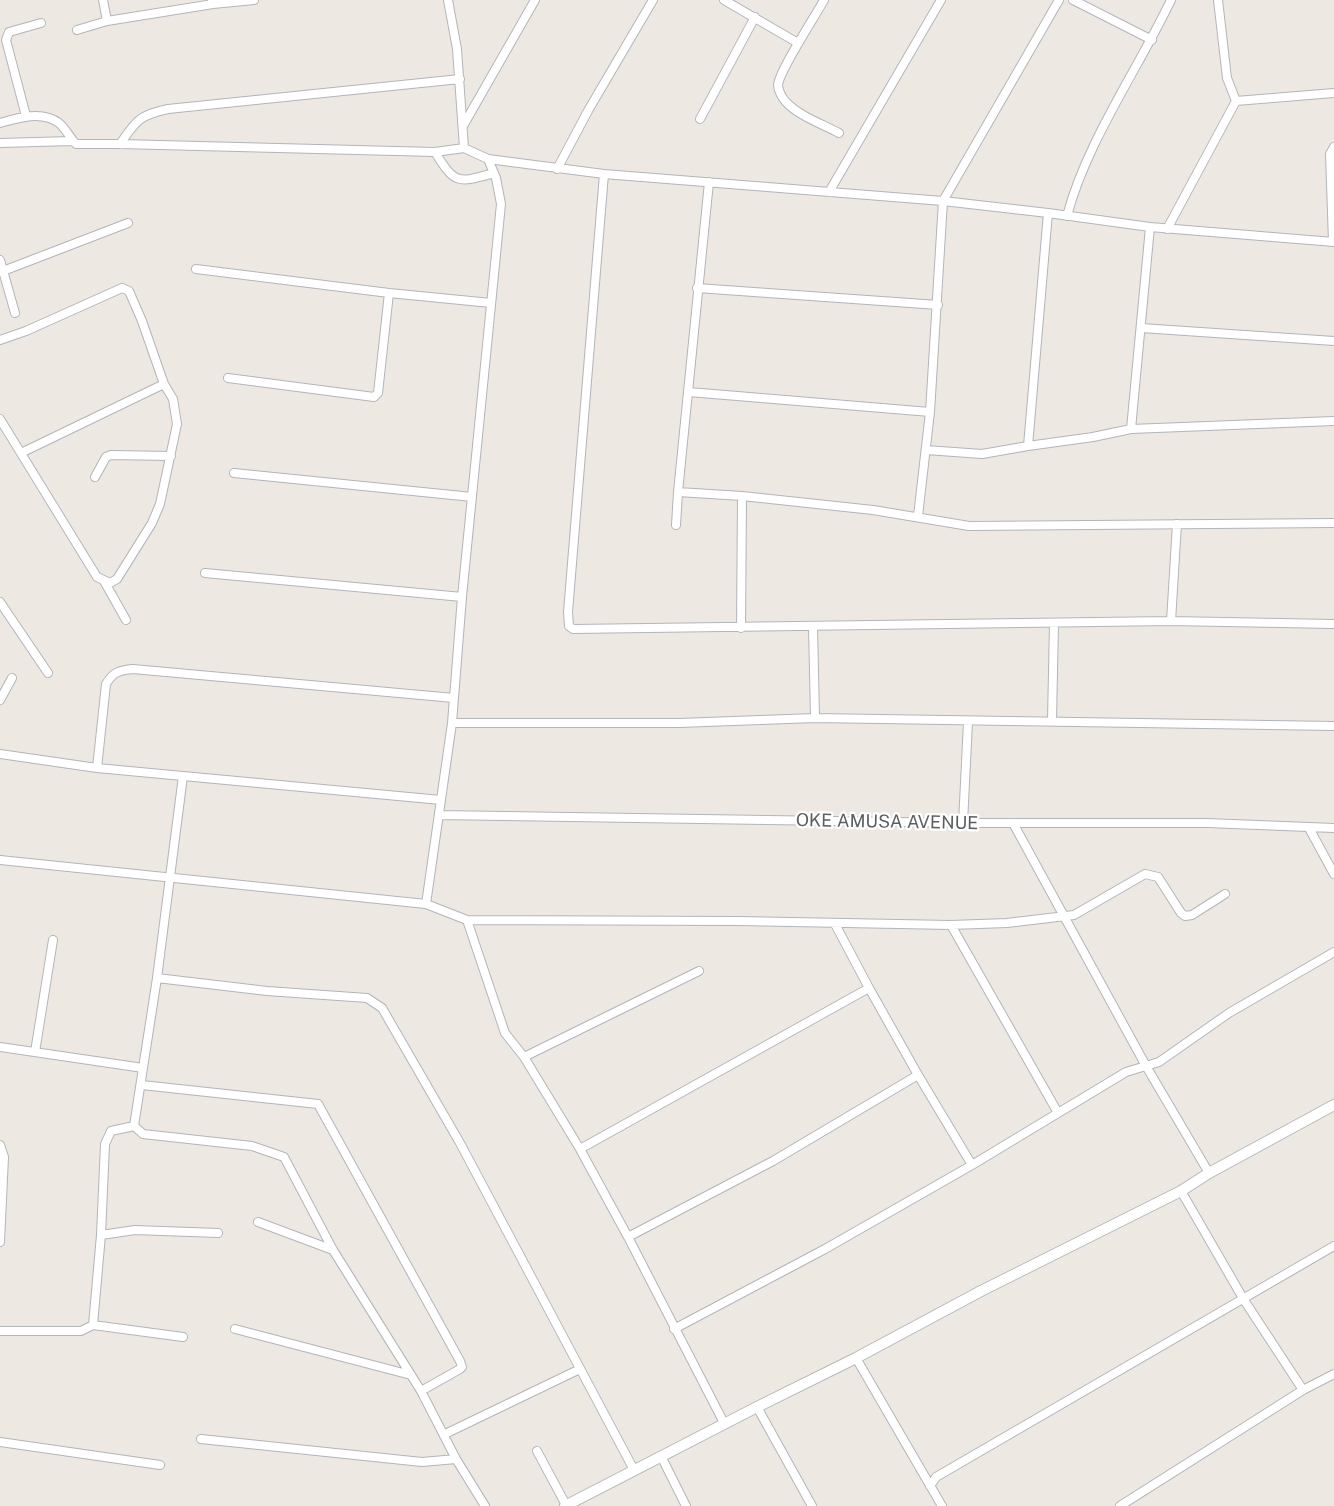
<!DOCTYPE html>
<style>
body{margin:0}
canvas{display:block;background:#ede9e2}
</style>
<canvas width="1334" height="1506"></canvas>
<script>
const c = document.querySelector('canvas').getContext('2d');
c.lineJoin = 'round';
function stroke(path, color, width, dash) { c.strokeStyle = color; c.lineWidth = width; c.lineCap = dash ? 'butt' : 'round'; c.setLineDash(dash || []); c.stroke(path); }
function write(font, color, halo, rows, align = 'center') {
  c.font = font + ' "Public Sans",sans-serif'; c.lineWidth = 4.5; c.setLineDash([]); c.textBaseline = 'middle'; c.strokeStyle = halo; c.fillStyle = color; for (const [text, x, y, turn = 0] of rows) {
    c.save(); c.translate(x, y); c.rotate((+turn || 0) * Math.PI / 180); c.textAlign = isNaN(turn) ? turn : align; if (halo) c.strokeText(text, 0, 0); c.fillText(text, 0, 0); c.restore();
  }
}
const street = new Path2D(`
 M103 0 107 21 213 4
 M212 0 213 4 254 0
 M448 0 457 49 464 148
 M724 0 798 43
 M824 0C816 15 779 71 778 85 778 90 782 98 786 102 799 116 822 124 839 133
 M1073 0 1152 40
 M1218 0 1227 78 1236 101
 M77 30 107 21
 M26 116 6 40 9 32 41 23
 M700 119 755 17
 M0 123C17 118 42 110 59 123 66 129 70 138 76 144H120L435 152 464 148 488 159 604 174 943 201 1048 213 1028 446 1093 437 1131 429 1334 421
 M463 126 535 0
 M0 143 72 141
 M120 144C136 121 139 115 168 109L460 79
 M435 152C455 185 458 183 494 173
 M557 169 589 109 653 0
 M604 174 568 612 569 626 573 629 1171 621 1334 624
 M709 182 678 492 742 496 741 628
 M829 192 941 0
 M1048 213 1150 227 1334 242
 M1067 216C1086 143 1138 69 1171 0
 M1167 229 1236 101 1334 93
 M1333 242 1330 154 1334 147
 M0 260 15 313
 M196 269 389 293 491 303
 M3 271 128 223
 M697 288 938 305
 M1141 328 1334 341
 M0 340 26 331 122 288 129 291 142 321 164 384 173 399 177 424 160 504 152 523 117 579 110 583 97 577 0 419
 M228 378 374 397 378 393 389 293
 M689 392 930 412
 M1131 429 1150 227
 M926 450 982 454 1028 446
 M21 453 164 384
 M234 473 472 497
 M95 477 106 457 111 455 171 456
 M742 496 873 510 969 526 1334 523
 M918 516 930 412 943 201 1059 0
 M676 525 678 492
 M205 573 462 597
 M104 581 126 620
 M0 602 48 673
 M1171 621 1177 524
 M813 626 815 718
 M0 700 12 678
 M1052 721 1054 623
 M452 723 462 597 501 204 496 178 488 159
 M0 754 97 768 183 776
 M97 768 106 684C113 672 120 670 133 669L454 698
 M441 800 183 776 157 978 267 991 367 998 382 1008 460 1143 634 1470
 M439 815 963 823H1207L1334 828
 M963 823 968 722
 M1013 823 1146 1066 1209 1173
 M1309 828 1334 874
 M0 860 426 904
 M467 920 738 921 951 925 1007 923 1074 915 1145 874 1158 877 1181 913 1185 916 1192 915 1225 894
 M951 925 1058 1113
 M869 988 918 1075
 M0 1047 143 1068 157 978
 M35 1052 53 940
 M524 1057 699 971
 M143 1068 134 1126 111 1131 105 1144 101 1235 93 1325 183 1337
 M142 1085 318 1104 460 1361 462 1367 460 1369 421 1391
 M134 1126 143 1134 252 1146 284 1157 333 1250 421 1391 456 1459 485 1506
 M0 1145 4 1157 0 1242
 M580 1149 869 988 835 924
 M1181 1191 1244 1300 1303 1390
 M258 1222 333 1250
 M101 1235 135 1230 218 1233
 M628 1237 773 1161 918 1075 972 1165
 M235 1329 411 1375
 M674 1329 825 1249 972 1165 1126 1072 1159 1062 1229 1013 1334 952
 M0 1331H81L93 1325
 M856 1358 942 1506
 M757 1407 812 1506
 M724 1423 628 1237 580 1149 524 1057 505 1033 467 920 426 904 452 723H679L815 718 1334 726
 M445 1434 580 1369
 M201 1439 422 1462 456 1459
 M0 1442 160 1465
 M537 1451 566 1505
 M661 1456 686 1506
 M930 1486 936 1477 1334 1246
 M1120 1506 1303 1390 1334 1374`);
const secondary = new Path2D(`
 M565 1506 757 1407 856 1358 981 1291 1181 1191 1209 1173 1334 1105`);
const streetNames = [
 ["OKE AMUSA AVENUE",887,822,1]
];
stroke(street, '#b2b5b9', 10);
stroke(secondary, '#b3b8bc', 12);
stroke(street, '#fff', 8);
stroke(secondary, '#fff', 10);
write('18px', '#5a5f62', '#fff', streetNames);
</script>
